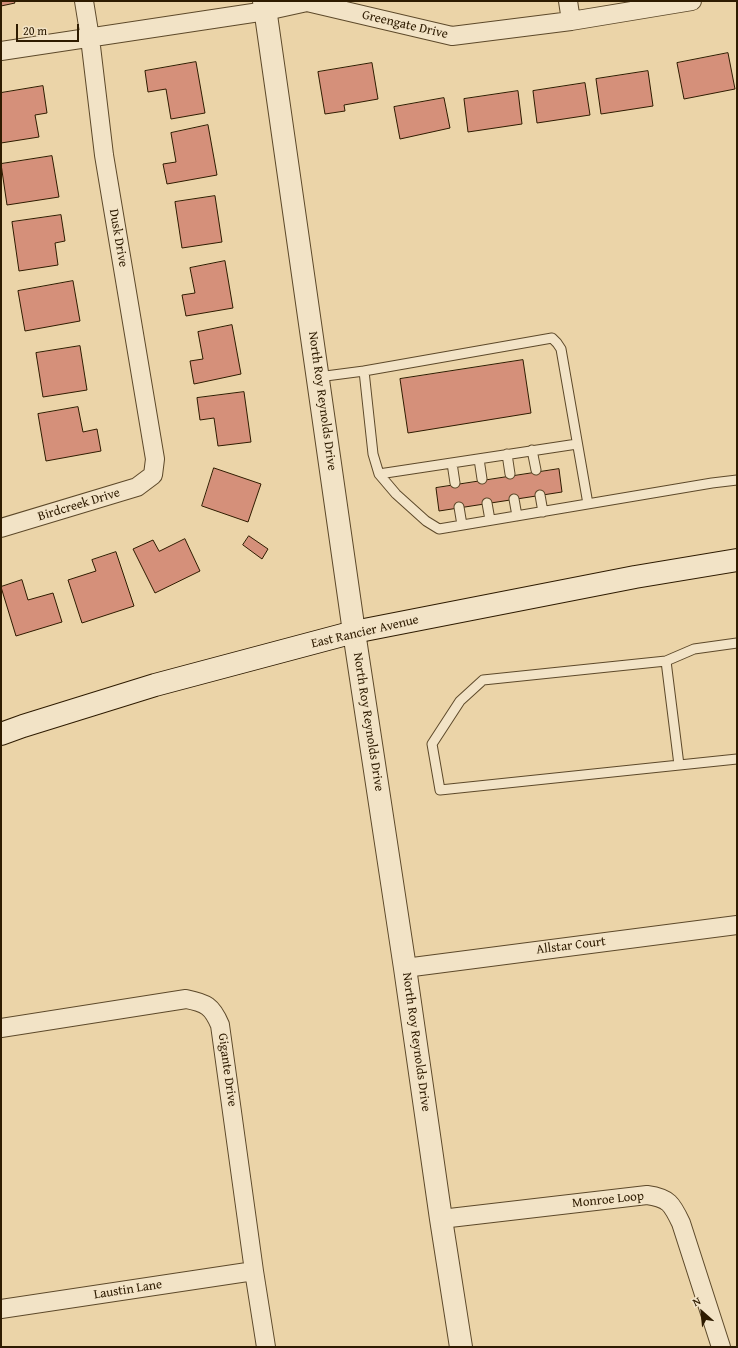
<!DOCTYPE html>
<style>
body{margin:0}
#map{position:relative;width:738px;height:1348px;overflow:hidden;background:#ebd4a8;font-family:"Gentium Book Plus",serif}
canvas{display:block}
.frame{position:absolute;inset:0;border:2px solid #2e1b00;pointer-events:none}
.north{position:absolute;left:682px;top:1292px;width:40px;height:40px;-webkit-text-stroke:3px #f2e3c6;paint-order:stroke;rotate:333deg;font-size:11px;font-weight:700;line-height:16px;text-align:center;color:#2e1b00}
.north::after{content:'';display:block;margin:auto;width:14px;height:18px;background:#2e1b00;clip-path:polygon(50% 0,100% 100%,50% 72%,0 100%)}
.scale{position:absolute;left:16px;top:24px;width:63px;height:18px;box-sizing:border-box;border:2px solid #2e1b00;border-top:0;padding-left:5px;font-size:12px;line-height:14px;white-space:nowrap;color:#2e1b00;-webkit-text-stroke:3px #f2e3c6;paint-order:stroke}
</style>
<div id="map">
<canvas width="738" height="1348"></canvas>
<div class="frame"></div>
<div class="north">N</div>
<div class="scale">20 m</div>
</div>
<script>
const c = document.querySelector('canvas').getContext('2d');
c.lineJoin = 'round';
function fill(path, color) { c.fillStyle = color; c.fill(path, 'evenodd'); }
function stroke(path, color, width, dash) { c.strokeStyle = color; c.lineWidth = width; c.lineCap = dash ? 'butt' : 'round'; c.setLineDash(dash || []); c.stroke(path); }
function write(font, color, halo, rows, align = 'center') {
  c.font = font + ' "Gentium Book Plus",serif'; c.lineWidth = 3; c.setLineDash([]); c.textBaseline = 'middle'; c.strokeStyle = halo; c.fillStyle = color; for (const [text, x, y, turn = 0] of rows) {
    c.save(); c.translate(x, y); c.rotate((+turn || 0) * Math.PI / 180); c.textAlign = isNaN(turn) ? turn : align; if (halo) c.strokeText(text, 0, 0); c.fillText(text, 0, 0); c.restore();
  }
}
const building = new Path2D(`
 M1 1H14L15 3 1 6Z
 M728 53 735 89 684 99 677 63Z
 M196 62 205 113 171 119 166 89 148 92 145 71Z
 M372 63 378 99 344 105 345 111 325 114 318 72Z
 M648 71 653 106 601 114 596 79Z
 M585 83 590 115 537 123 533 91Z
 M43 86 47 113 35 115 39 137 1 143V93Z
 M518 91 522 124 468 132 464 99Z
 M444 98 450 128 400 139 394 107Z
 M208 125 217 175 167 184 163 164 176 162 171 133Z
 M52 156 59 197 7 205 1 164Z
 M215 196 222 242 182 248 175 202Z
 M61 215 65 241 55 243 58 265 19 271 12 222Z
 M225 261 233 308 186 316 182 295 195 293 190 268Z
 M73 281 80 321 25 331 18 291Z
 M232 325 241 374 194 384 190 361 203 359 198 332Z
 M80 346 87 390 43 397 36 353Z
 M523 360 531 413 408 433 400 379Z
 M244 392 251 442 218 446 214 418 200 420 197 398Z
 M78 407 83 432 97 429 101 451 46 461 38 414Z
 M214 468 261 484 248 522 202 506Z
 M559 469 562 492 439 511 436 488Z
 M249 536 268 549 262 559 243 545Z
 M185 539 200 571 155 593 133 549 153 540 159 551Z
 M116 552 134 606 82 623 68 580 96 571 92 560Z
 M22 580 28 600 53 593 62 622 16 636 1 587Z`);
const service = new Path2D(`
 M364 371 552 338 557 343 561 349 588 504
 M318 377 364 371 373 454 379 474 396 494 426 521 439 529 712 483 737 480
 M532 450 536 470
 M507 454 510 474
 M479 459 482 479
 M452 463 455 483
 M379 474 577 444
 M540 495 543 512
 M514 499 517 516
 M487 503 490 520
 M459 507 462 525
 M737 643 694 649 666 661 483 680 460 701 432 744 440 790 737 759
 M666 661 679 765`);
const minor = new Path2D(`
 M568 1 571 21
 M1 51 266 11 307 2 452 36 571 21 692 1
 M1 528 137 487 153 475 155 459 104 155 90 38 84 1
 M405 968 737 925
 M1 1028 186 999C206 1003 212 1006 220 1025L254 1271 266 1347
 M441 1219 647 1195C669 1198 672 1204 681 1223L721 1347
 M1 1309 254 1271`);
const tertiary = new Path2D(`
 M264 1 354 632 405 968 441 1219 461 1347`);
const secondary = new Path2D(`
 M1 734 23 726 155 685 354 632 635 577 737 560`);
const streetNames = [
 ["Greengate Drive",405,25,13],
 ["Dusk Drive",118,238,80],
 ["North Roy Reynolds Drive",322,401,82],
 ["Birdcreek Drive",79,505,-17],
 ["East Rancier Avenue",365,632,-13],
 ["North Roy Reynolds Drive",368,722,81],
 ["Allstar Court",571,946,-7],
 ["North Roy Reynolds Drive",416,1042,82],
 ["Gigante Drive",227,1070,82],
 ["Monroe Loop",608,1200,-6],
 ["Laustin Lane",128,1290,-9]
];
fill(building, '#d5907a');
stroke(building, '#2e1b00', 1);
stroke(service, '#5d492a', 11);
stroke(minor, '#5d492a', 20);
stroke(tertiary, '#5d492a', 24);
stroke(secondary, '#2e1b00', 24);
stroke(service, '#f2e3c6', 9);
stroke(minor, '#f2e3c6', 18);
stroke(tertiary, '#f2e3c6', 22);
stroke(secondary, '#f2e3c6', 22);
write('13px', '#2e1b00', '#f2e3c6', streetNames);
</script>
